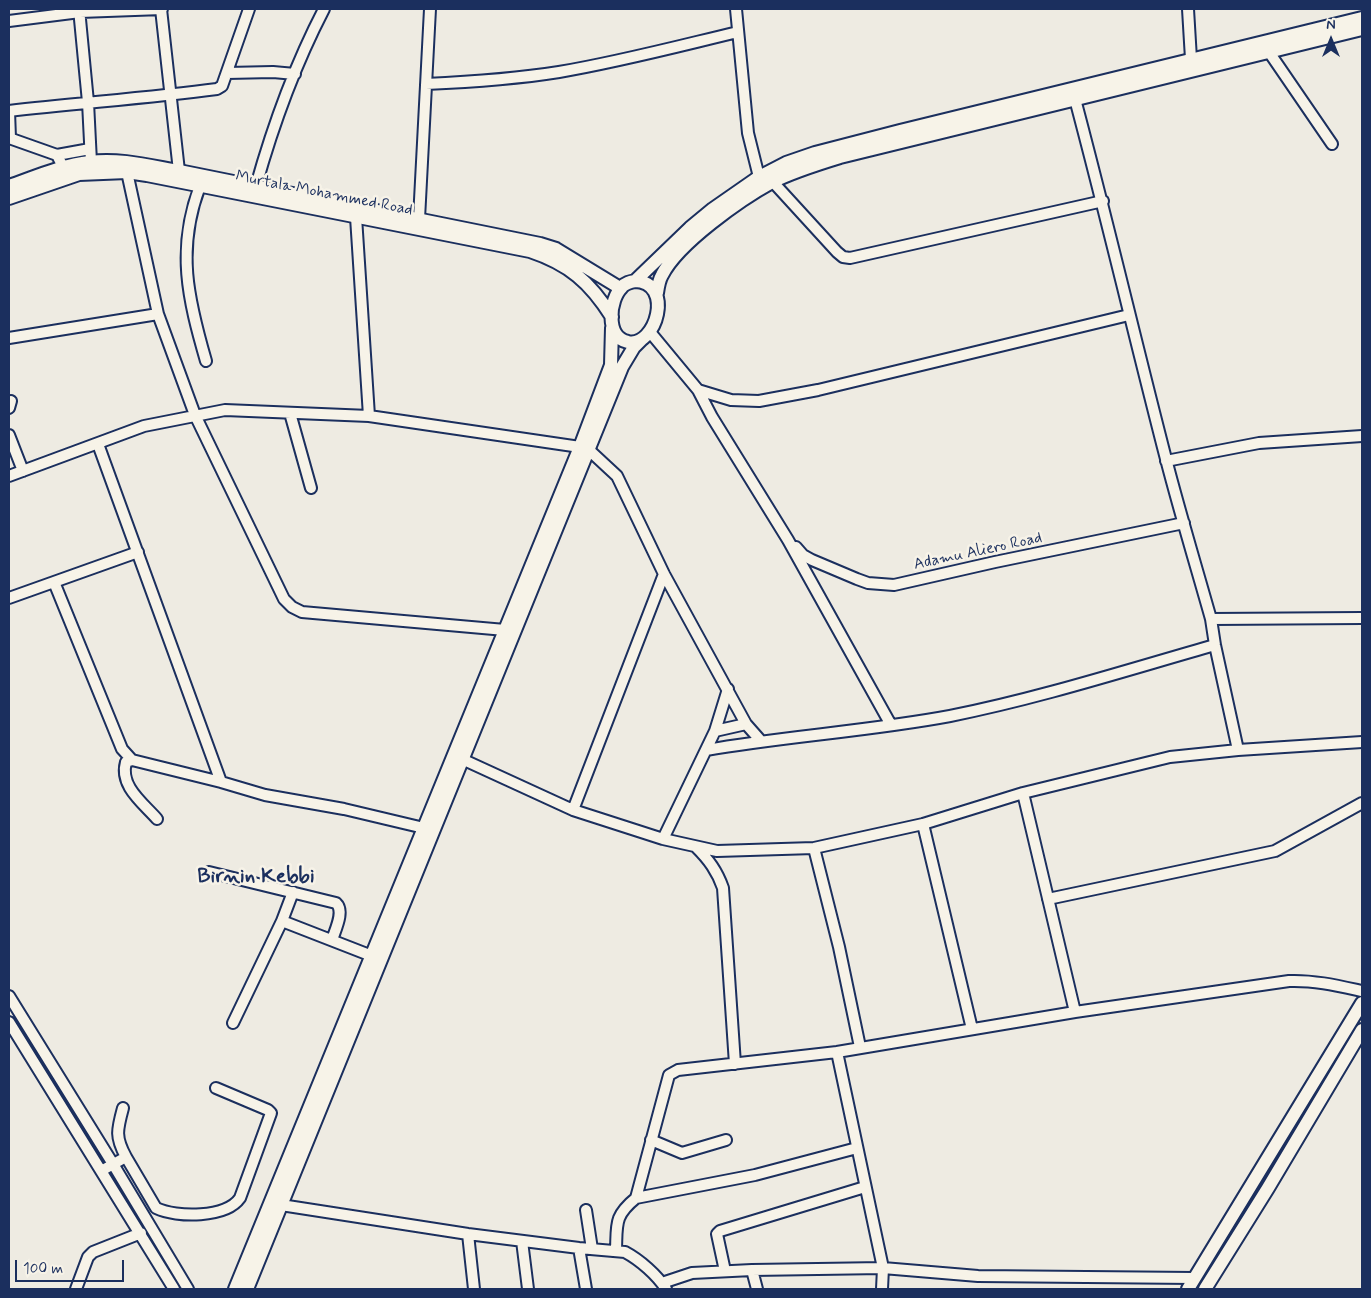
<!DOCTYPE html>
<style>
body{margin:0}
#map{position:relative;width:1371px;height:1298px;overflow:hidden;background:#eeebe2;font-family:Mynerve,sans-serif}
canvas{display:block}
.frame{position:absolute;inset:0;border:10px solid #1b2f5e;pointer-events:none}
.north{position:absolute;left:1306px;top:15px;width:50px;height:50px;-webkit-text-stroke:4px #f7f3e8;paint-order:stroke;rotate:0deg;font-size:14px;font-weight:700;line-height:20px;text-align:center;color:#1b2f5e}
.north::after{content:'';display:block;margin:auto;width:18px;height:22px;background:#1b2f5e;clip-path:polygon(50% 0,100% 100%,50% 72%,0 100%)}
.scale{position:absolute;left:15px;top:1260px;width:109px;height:22px;box-sizing:border-box;border:2px solid #1b2f5e;border-top:0;padding-left:6px;font-size:15px;line-height:18px;white-space:nowrap;color:#1b2f5e;-webkit-text-stroke:4px #f7f3e8;paint-order:stroke}
</style>
<div id="map">
<canvas width="1371" height="1298"></canvas>
<div class="frame"></div>
<div class="north">N</div>
<div class="scale">100 m</div>
</div>
<script>
const c = document.querySelector('canvas').getContext('2d');
c.lineJoin = 'round';
function stroke(path, color, width, dash) { c.strokeStyle = color; c.lineWidth = width; c.lineCap = dash ? 'butt' : 'round'; c.setLineDash(dash || []); c.stroke(path); }
function write(font, color, halo, rows, align = 'center') {
  c.font = font + ' Mynerve,sans-serif'; c.lineWidth = 5; c.setLineDash([]); c.textBaseline = 'middle'; c.strokeStyle = halo; c.fillStyle = color; for (const [text, x, y, turn = 0] of rows) {
    c.save(); c.translate(x, y); c.rotate((+turn || 0) * Math.PI / 180); c.textAlign = isNaN(turn) ? turn : align; if (halo) c.strokeText(text, 0, 0); c.fillText(text, 0, 0); c.restore();
  }
}
const minor = new Path2D(`
 M79 9 88 102 91 162
 M161 9 179 171
 M736 9 748 133 759 177
 M1188 9 1191 59
 M9 21 80 12 162 9
 M1268 47 1269 52 1332 144
 M227 73 273 72 295 74
 M426 84C470 82 515 79 559 72 619 62 679 46 738 32
 M1075 99C1107 219 1135 339 1166 459 1180 513 1196 566 1211 619L1215 645 1238 750
 M9 138 57 155 63 167
 M10 138 9 111C78 103 148 98 217 89L222 86 249 9
 M57 155 90 149
 M127 172 158 314 195 415 284 599 292 607 302 612 505 630
 M773 182 837 252 843 257 850 258 1103 201
 M200 186C176 249 188 299 206 361
 M256 186C273 125 295 65 324 9
 M356 217 369 416
 M419 219 430 9
 M650 332 698 390 712 417 788 540 891 725
 M9 338 158 314
 M698 390 731 400 759 401 818 390 1129 315
 M9 408 11 401
 M290 413 311 488
 M9 435 23 471
 M98 444 221 782
 M589 450 617 476 664 574 746 724 761 741
 M1166 461 1259 443 1362 436
 M9 476 144 426 225 410 369 416 580 447
 M796 547 803 555 812 560 857 579 868 583 894 585 995 562 1184 523
 M54 582 122 749 132 760 221 782 265 795 344 809 424 828
 M9 598 138 552
 M1211 619 1362 618
 M715 731 746 724
 M706 750C787 736 870 731 950 716 1040 698 1127 670 1215 645
 M132 760 126 762C119 786 143 803 157 819
 M464 760 573 810 663 839 717 851 814 848 923 824 1023 793 1170 757 1238 750 1362 742
 M1023 793 1075 1012
 M573 810 664 574
 M923 824 972 1029
 M663 839 715 731 728 689
 M696 847C709 860 717 871 723 888L735 1064
 M814 848 839 947 860 1047
 M209 872 336 903C345 911 335 930 332 940
 M1048 899 1275 851 1362 803
 M282 921 293 892
 M9 996 113 1164 188 1289
 M9 1022 174 1289
 M233 1023 282 921 372 956
 M837 1052 883 1268 882 1289
 M123 1108C117 1130 115 1137 126 1157
 M651 1140 682 1153 726 1140
 M101 1171 126 1157 156 1208C177 1218 226 1218 240 1198L271 1113 268 1110 216 1088
 M636 1198 669 1075 678 1070 837 1052 1075 1012 1289 981C1314 980 1339 986 1362 991
 M281 1205 468 1234 579 1248 625 1252C640 1260 657 1275 666 1289
 M586 1210 592 1249
 M468 1234 474 1289
 M522 1241 528 1289
 M579 1248 586 1289
 M616 1250C617 1224 614 1216 636 1198L755 1175 857 1148
 M752 1270 757 1289
 M725 1271 717 1234 720 1231 865 1187
 M662 1283 692 1273 752 1270 883 1268 978 1276 1194 1278
 M76 1289 88 1257 93 1252 141 1233`);
const major = new Path2D(`
 M9 186C35 177 62 165 90 162 119 158 150 166 179 171L540 244 556 249 620 288
 M9 198 79 174 127 172 147 175 530 251C569 264 590 282 612 317
 M635 281C675 282 656 348 628 342 605 338 609 299 622 287 625 283 630 282 635 281L690 228 713 209 759 177 786 163 815 153 900 131 1362 18
 M657 293C658 286 659 280 662 275 678 243 741 199 772 182 794 171 817 164 840 157L1362 29
 M235 1289 580 447 611 365 612 328
 M247 1289 622 367 634 347 642 339
 M1188 1289 1362 1003
 M1205 1289 1268 1188 1362 1030`);
const streetNames = [
 ["Murtala Mohammed Road",324,194,11],
 ["Adamu Aliero Road",978,552,-12]
];
const districtNames = [
 ["Birnin Kebbi",256,878]
];
stroke(minor, '#1b2f5e', 14);
stroke(major, '#1b2f5e', 16);
stroke(minor, '#f7f3e8', 10);
stroke(major, '#f7f3e8', 12);
write('16px', '#1b2f5e', '#f7f3e8', streetNames);
write('bold 21px', '#1b2f5e', '#f7f3e8', districtNames);
</script>
